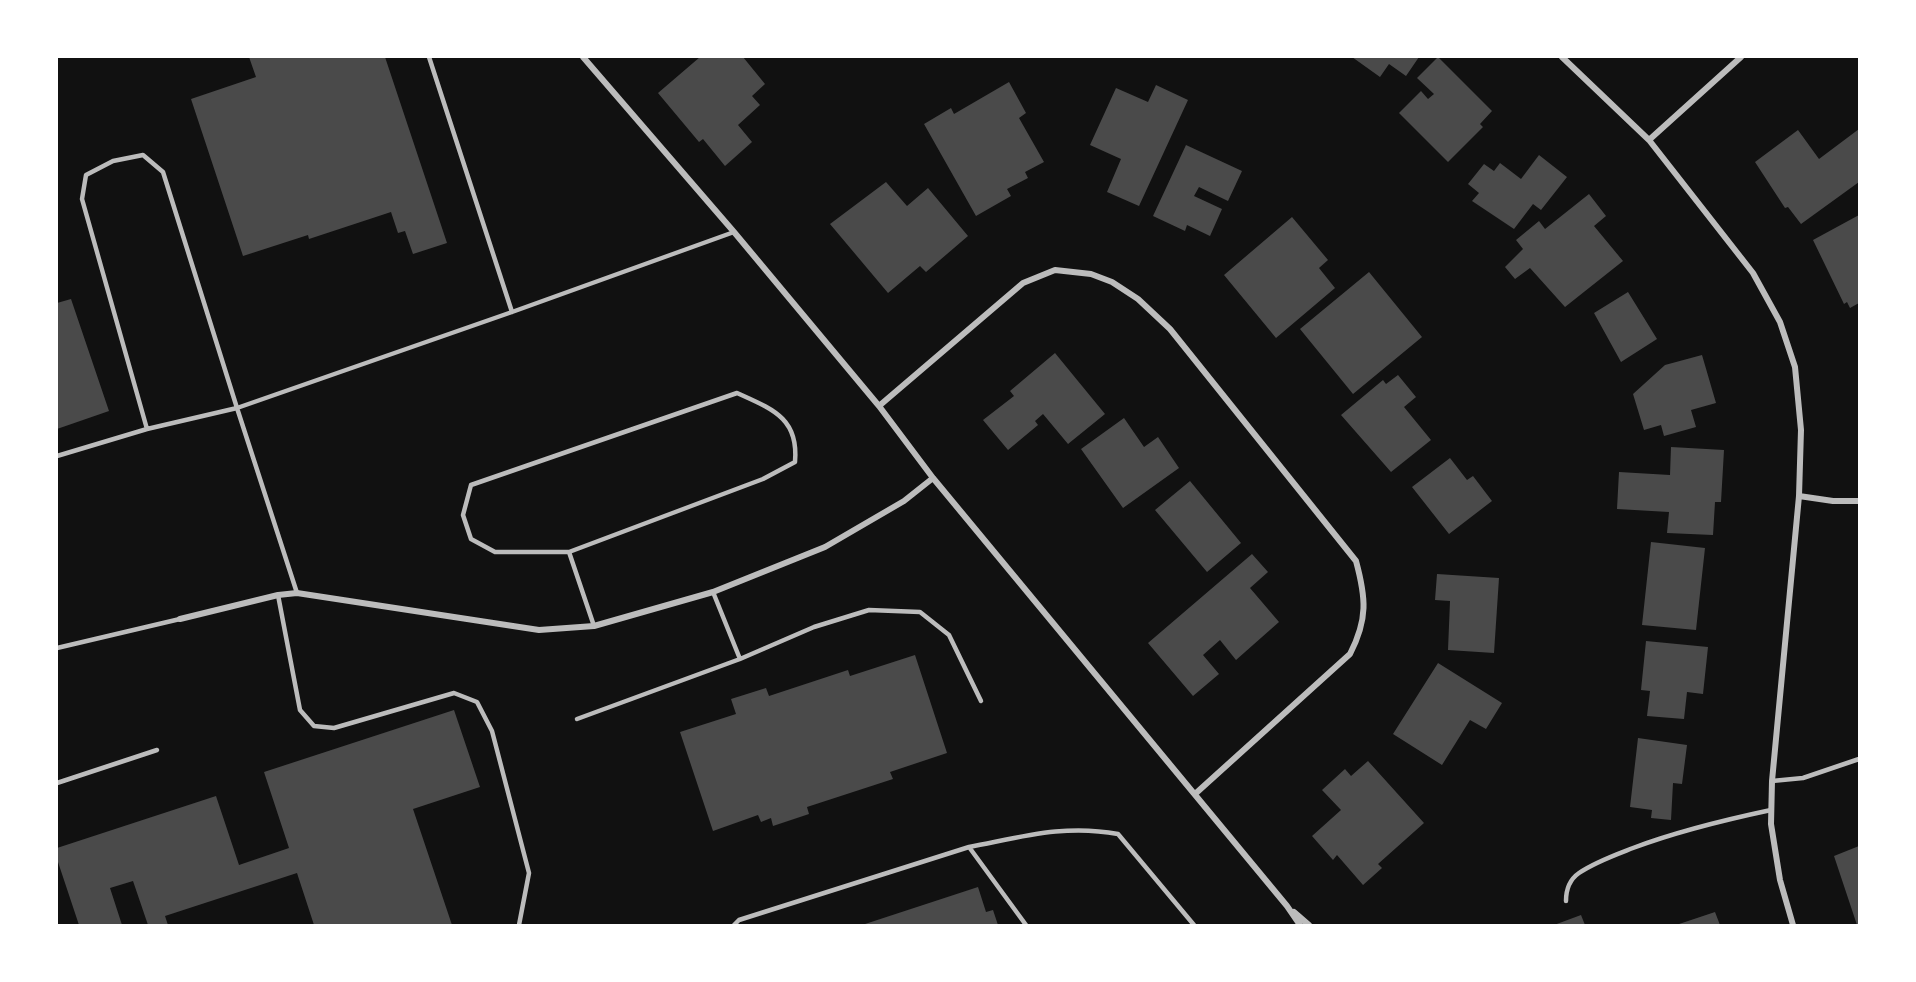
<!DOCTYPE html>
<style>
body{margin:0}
#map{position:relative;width:1916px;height:982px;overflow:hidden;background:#111;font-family:"Exo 2",sans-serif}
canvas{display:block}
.frame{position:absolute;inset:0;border:58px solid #fff;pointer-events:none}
</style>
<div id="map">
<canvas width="1916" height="982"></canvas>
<div class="frame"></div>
</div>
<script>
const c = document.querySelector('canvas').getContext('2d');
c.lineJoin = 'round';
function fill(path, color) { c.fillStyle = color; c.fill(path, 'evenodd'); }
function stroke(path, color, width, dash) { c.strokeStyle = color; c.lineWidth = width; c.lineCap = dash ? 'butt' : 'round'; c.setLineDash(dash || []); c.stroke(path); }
const building = new Path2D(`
 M249 57H385L447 243 413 254 405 231 398 233 391 212 309 239 308 235 243 256 191 99 256 77Z
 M700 57H743L765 84 752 96 760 105 738 125 752 142 725 166 703 139 699 142 658 93Z
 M1352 57H1419L1406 76 1389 64 1380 77Z
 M1438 57 1492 111 1480 124 1483 127 1448 162 1399 113 1421 91 1428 99 1434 94 1417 78Z
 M1009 82 1026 113 1019 118 1044 162 1025 172 1028 178 1007 189 1011 196 976 216 924 124 951 108 954 114Z
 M1156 85 1188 100 1139 206 1107 192 1121 159 1090 145 1116 88 1148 102Z
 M1859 129V182L1801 224 1788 207 1785 208 1755 162 1798 130 1819 159Z
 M1186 145 1242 171 1228 201 1199 187 1194 196 1222 209 1210 236 1187 225 1185 231 1153 216Z
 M1539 155 1567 177 1541 210 1533 204 1514 229 1472 201 1479 193 1468 184 1484 164 1494 171 1500 163 1521 179Z
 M886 182 907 206 928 188 968 236 926 272 920 266 888 293 830 224Z
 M1589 194 1606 216 1594 226 1623 261 1565 307 1530 268 1515 279 1505 267 1523 249 1516 240 1539 221 1545 229Z
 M1859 215V303L1850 308 1847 302 1844 304 1813 240Z
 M1292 217 1328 260 1319 268 1335 288 1276 338 1224 275Z
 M1369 272 1422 337 1353 394 1300 329Z
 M1628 292 1657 339 1621 362 1594 313Z
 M71 299 109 411 57 429V303Z
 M1055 353 1105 414 1068 444 1043 414 1035 421 1038 425 1008 450 983 420 1014 396 1010 391Z
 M1702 355 1716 403 1691 410 1696 427 1664 436 1661 425 1644 430 1633 394 1665 365Z
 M1398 375 1416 397 1404 407 1431 440 1391 472 1341 415 1383 380 1386 384Z
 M1124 418 1144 447 1158 437 1179 468 1123 508 1081 449Z
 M1671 447 1724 450 1721 502H1715L1713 535 1667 533 1669 512 1617 509 1619 472 1670 475Z
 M1450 458 1467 480 1473 476 1492 501 1449 534 1412 487Z
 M1190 481 1241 543 1207 572 1155 510Z
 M1651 542 1705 548 1696 630 1642 625Z
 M1252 554 1268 572 1250 588 1279 622 1236 660 1220 640 1203 655 1219 674 1193 696 1148 643Z
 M1437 574 1499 578 1494 653 1448 650 1450 601 1435 600Z
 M1646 641 1708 647 1703 694 1687 692 1684 719 1647 716 1650 691 1641 690Z
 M915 655 947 753 890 772 893 779 807 807 809 814 773 826 771 818 761 822 758 815 713 831 680 732 736 714 731 699 766 688 769 696 848 670 850 676Z
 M1438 663 1502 703 1486 729 1470 720 1442 765 1393 734Z
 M454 710 480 787 413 809 452 925H314L297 873 165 916 168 925H148L133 881 110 888 122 925H79L57 859V848L216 796 239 865 289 848 264 772Z
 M1638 738 1687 745 1682 784 1673 783 1671 820 1651 818 1652 810 1630 807Z
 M1368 761 1424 823 1378 864 1382 868 1363 885 1337 855 1333 860 1312 836 1341 810 1322 790 1345 769 1351 776Z
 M1859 846V925H1857L1834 856Z
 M978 887 986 912 993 910 998 925H862Z
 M1715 912 1720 925H1676Z
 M1581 915 1585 925H1554Z`);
const service = new Path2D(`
 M429 57 512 312
 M143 155 163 172 237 408 147 429 82 199 86 175 113 161Z
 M57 456 147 429
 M569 552 763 479 795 462C799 418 772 409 737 393L471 485 463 515 471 539 495 552H569L594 626
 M713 592 740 659 814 627 869 610 920 612 949 635 981 701
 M297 593 237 408 512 312 734 232
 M278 595 300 710 314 726 334 728 454 693 477 702 492 731 529 873 519 925
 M57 648 180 619
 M577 719 740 659
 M1772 781 1803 778 1859 759
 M57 783 157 750
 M969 847C1022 837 1064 824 1118 834L1194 925
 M1566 901C1566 890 1569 880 1579 873 1595 862 1615 855 1633 848 1678 831 1724 820 1771 810
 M734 925 739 920 969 847 1026 925`);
const minor = new Path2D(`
 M583 57 734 232 879 406 933 478 1287 906 1300 925
 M1562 57 1649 140 1753 273 1780 322 1795 367 1801 430 1799 496 1772 781 1771 824 1780 880 1793 925
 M1649 140 1741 57
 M879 406 1023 283 1055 270 1091 274 1112 282 1138 299 1170 329 1356 561C1366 598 1368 619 1350 654L1195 794
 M1799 496 1833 501H1859
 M180 619 278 595 297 593 539 630 594 626 713 592 825 547 904 501 933 478
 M1294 912 1309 925`);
fill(building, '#4a4a4a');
stroke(service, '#bcbcbc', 4.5);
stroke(minor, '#bcbcbc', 6);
</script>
